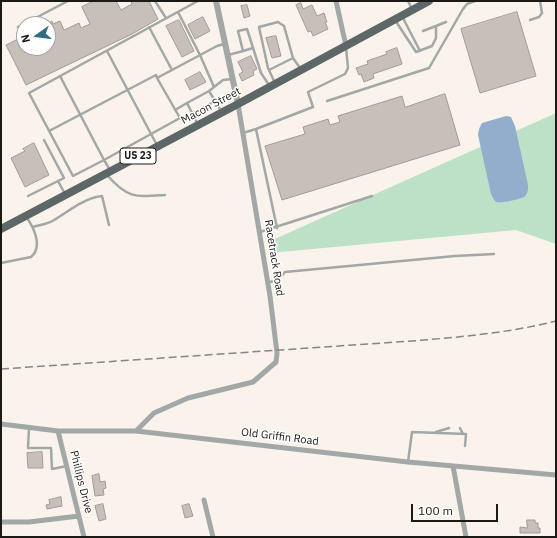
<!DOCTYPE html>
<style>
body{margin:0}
#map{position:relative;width:557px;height:538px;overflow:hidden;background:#faf3eb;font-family:"IBM Plex Sans",sans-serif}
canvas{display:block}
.frame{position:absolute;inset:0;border:2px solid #1c1a17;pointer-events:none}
.north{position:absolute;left:16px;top:16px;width:40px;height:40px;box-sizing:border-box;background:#fff;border:1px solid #a4a3a2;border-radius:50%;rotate:256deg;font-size:11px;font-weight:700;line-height:16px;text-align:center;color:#1c1a17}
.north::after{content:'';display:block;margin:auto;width:14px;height:18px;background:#2f6e83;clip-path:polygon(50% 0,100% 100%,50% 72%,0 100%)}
.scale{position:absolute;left:411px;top:504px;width:87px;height:18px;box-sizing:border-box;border:2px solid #1c1a17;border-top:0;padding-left:5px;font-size:12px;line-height:14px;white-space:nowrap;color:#1c1a17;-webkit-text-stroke:3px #fff;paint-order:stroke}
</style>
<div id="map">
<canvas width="557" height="538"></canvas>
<div class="frame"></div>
<div class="north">N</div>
<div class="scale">100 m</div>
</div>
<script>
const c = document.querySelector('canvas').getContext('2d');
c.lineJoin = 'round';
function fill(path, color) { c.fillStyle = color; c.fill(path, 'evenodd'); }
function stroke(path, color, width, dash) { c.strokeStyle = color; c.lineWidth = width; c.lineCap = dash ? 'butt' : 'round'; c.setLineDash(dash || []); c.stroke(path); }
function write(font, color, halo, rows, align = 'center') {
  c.font = font + ' "IBM Plex Sans",sans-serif'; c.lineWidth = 3; c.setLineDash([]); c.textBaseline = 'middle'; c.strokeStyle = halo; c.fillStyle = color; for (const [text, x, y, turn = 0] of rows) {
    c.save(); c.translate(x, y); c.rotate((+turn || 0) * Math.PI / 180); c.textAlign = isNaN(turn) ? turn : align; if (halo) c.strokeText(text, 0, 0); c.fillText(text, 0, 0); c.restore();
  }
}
const green = new Path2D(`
 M556 113V244L516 230 270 253 268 242Z`);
const water = new Path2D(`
 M506 116 511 117 515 126 528 185C528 190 528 194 524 197 520 199 500 204 496 202 494 200 492 196 491 194L478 135 479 129 482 123Z`);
const building = new Path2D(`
 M94 1H116L121 10 132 4 131 1H149L158 19 132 34 26 85 6 45 24 36V48H48V24L52 21 53 24 60 21 64 30 79 23 81 28 90 24 82 7Z
 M301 3 303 9 312 5 317 16 324 13 327 22H325L328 29 313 36 311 31 308 32 296 5Z
 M247 5 250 16 244 18 241 6Z
 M517 12 536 76 480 93 461 29Z
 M203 17 210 31 195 39 188 25Z
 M179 20 194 51 182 57 166 26Z
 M276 36 281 56 272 58 266 38Z
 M397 48 402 64 373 74 374 78 364 82 361 74 359 75 356 68 368 64 367 61 387 54 386 52Z
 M251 56 257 69 253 71 254 75 242 81 239 74 243 72 238 62Z
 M200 72 206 82 190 90 185 80Z
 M445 94 460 145 282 200 265 146 305 134 303 127 328 119 330 125 340 122 338 116 402 96 405 107Z
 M34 143 49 175 25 187 11 158 25 151 23 149Z
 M42 452 43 468H28L27 453Z
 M99 474 100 482 105 481 106 488 103 489 104 495 95 496 92 476Z
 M61 497 62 506 47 509 46 505 50 504 49 500Z
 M103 504 106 519 99 521 95 506Z
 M189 504 193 516 185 518 182 506Z
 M527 520H535V523H538V528H540V533H520V527L527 528Z`);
const service = new Path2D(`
 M155 1 166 18
 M408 1 412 9
 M178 12 200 55 214 87
 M403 18 420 51
 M395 20 416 52 432 46 436 38V26L446 22
 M530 20 539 17 542 13 540 1
 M24 24 68 1
 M18 27 24 24
 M149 27 172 70
 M423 31 436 26
 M243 51 253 48
 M228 55 243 51 238 31 247 29 261 73 269 85
 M269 70 293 58
 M60 76 104 160 151 134 107 51
 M275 83 268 68 259 27 278 22 284 26 293 58 300 68
 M209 91 221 111
 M327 101 429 68 463 9 467 4 475 1
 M175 110 187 103
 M193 114 215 101
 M197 123 187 103 209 91 223 80 232 79
 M49 131 156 75 157 78
 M243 133 256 129
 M44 140 64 178 58 181
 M157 145 151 134 180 118 157 78 217 46 224 44
 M110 170 104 160 73 176 29 93 198 1
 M107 175C128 199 136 197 165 195
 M28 196 58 181 65 194
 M33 227C40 225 48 224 54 220 69 211 84 198 102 196L109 225
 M277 228 256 129 313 107 308 92 345 74 348 68 346 47
 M260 232 372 196
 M1 263 31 257C43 247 34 228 27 218
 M268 282 277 281 285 272 455 256 494 254
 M29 428 28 448H51L52 469 67 466
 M460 428 463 434
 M436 432 449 428
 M408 462 412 432 466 434 465 446`);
const minor = new Path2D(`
 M336 1 346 46
 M1 424 58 431H136L408 462 556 475
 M58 431 84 537
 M136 431 154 413 188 398 253 382 276 362 277 353 270 296 238 104
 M453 466 466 537
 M204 500 213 537
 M1 522H29L79 516`);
const tertiary = new Path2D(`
 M216 1 238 104`);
const primary = new Path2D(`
 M1 229 238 104 429 1`);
const rail = new Path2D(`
 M1 369 412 341C460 337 509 333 556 321`);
const shields = [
 [138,156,36]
];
const shieldNames = [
 ["US 23",138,156]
];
const streetNames = [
 ["Macon Street",211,106,-28],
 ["Racetrack Road",274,258,81],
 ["Old Griffin Road",280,437,7],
 ["Phillips Drive",81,482,76]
];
fill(green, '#bde1c6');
fill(water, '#93adcc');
fill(building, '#c7c0b9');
stroke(building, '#a19b94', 1);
stroke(service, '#a2a7a7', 2.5);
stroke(minor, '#a2a7a7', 5);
stroke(tertiary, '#a2a7a7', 6);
stroke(primary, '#5e6768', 8);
stroke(rail, '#89857f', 1.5, [8, 4]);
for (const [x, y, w] of shields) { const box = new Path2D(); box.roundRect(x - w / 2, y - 8, w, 16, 3); c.fillStyle = '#fff'; c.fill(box); stroke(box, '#1c1a17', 1); }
write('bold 10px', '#1c1a17', null, shieldNames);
write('11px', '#1c1a17', '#fff', streetNames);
</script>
